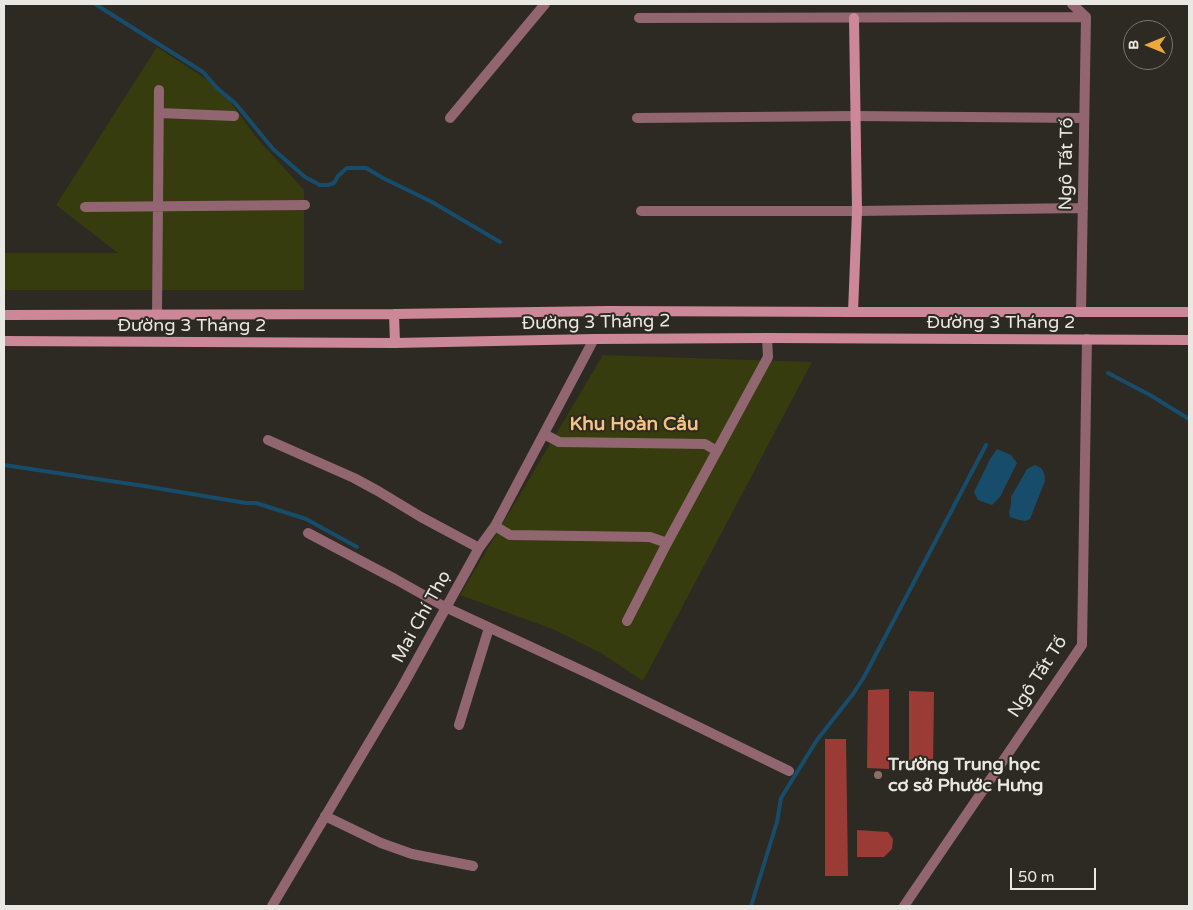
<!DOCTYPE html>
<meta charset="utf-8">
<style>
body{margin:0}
#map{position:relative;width:1193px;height:910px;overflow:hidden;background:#2c2a22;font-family:"Varela Round",sans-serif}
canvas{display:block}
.frame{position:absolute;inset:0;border:5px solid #e9e8e2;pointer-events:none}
.north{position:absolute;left:1123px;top:20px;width:50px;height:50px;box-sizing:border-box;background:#2c2a22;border:1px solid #78766f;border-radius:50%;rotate:270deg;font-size:14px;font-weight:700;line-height:20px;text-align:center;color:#e9e8e2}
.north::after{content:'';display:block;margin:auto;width:18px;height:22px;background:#eda83c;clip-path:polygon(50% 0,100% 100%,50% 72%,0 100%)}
.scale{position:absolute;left:1010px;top:868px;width:86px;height:22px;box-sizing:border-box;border:2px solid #e9e8e2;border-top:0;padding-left:6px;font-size:15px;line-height:18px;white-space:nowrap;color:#e9e8e2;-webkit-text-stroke:4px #2c2a22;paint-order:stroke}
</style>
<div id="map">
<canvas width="1193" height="910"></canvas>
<div class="frame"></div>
<div class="north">B</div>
<div class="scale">50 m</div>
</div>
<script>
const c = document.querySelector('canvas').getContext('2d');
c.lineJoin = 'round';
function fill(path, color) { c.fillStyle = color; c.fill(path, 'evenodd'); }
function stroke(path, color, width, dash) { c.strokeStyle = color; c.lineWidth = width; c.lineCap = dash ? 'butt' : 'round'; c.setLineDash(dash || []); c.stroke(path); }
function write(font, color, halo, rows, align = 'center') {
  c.font = font + ' "Varela Round",sans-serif'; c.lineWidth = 4; c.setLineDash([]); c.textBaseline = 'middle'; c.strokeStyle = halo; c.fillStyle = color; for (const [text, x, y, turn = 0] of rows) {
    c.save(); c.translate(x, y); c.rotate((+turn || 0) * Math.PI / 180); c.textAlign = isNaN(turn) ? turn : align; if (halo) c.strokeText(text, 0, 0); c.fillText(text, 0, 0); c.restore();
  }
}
const green = new Path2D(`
 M157 47 221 89 256 137 304 190V290H4V253H118L56 205Z
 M603 355 812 362 643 681 601 653 555 630 460 595Z`);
const water = new Path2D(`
 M997 449 1011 455 1017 463 1000 497 992 505 978 500 974 492 990 459Z
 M1035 465C1043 468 1045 472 1045 481L1030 519 1026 521 1019 520 1010 517 1009 512 1011 505V497L1027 469Z`);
const stream = new Path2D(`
 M95 4 203 72 218 89 235 103 273 149 305 177 320 185H328L334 183 338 176 347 168H366L383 178 432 202 500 242
 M1108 373 1150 395 1189 419
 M4 465 144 486 246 503H256L306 519 357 547
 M751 906 777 822 781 798 817 740 853 694 864 677 986 445`);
const building = new Path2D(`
 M889 689V769L867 768 868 690Z
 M909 691 934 692 933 768 909 767Z
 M825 739H846L848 876H825Z
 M857 830 888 832 893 839 892 849 884 857H857Z`);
const street = new Path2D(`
 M1072 4 1086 17
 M639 18 1086 17
 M159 113 234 116
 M450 118 545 4
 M637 118 855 116 1084 118
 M85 207 305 205
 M641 211H857L1083 208
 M1081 312 1086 17
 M157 315 159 90
 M544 434 559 442 705 444 717 451
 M268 440 354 478 378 491 421 517 479 548
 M495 526 510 535 650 537 667 543
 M308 533 395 579 445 607 598 678 789 771
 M627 621 667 543 768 357 767 338
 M459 725 489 628
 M325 816 381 843 412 854 473 866
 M272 906 402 687 479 548 495 526 594 339
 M904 906 1082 645 1087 339`);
const secondary = new Path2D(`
 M853 312 857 211 854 18
 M394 314 395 343
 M4 315 394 314 608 311 853 312H1189
 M4 341 395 343 594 339 767 338 1189 340`);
const markers = [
 [878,775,5,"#8d6e63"]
];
const streetNames = [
 ["Ngô Tất Tố",1067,164,-89],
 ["Đường 3 Tháng 2",596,323,-1],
 ["Đường 3 Tháng 2",1001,323],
 ["Đường 3 Tháng 2",192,326],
 ["Mai Chí Thọ",422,617,-61],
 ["Ngô Tất Tố",1038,677,-57]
];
const poiNames = [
 ["Trường Trung học",888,765],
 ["cơ sở Phước Hưng",888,786]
];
const neighbourhoodNames = [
 ["Khu Hoàn Cầu",634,425]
];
fill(green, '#373c0e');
fill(water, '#174c6b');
stroke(stream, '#174c6b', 4);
fill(building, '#9a3c35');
stroke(street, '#916670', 10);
stroke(secondary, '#cc8798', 10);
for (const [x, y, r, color] of markers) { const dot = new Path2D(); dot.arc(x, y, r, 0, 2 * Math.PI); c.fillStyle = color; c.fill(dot); stroke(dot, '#2c2a22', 2); }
write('18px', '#e9e8e2', '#2c2a22', streetNames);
write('bold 18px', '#e9e8e2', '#2c2a22', poiNames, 'left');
write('bold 19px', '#f3c381', '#2c2a22', neighbourhoodNames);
</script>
